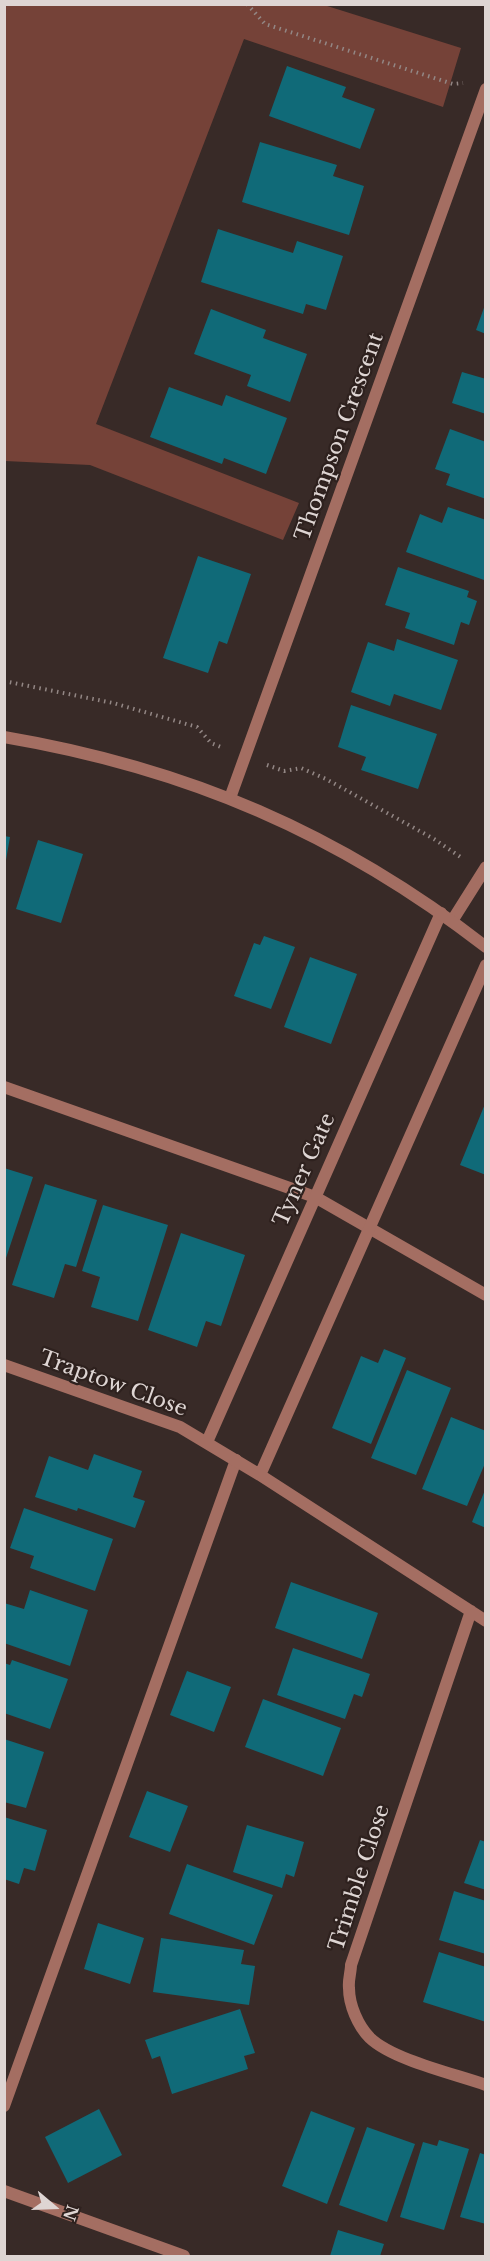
<!DOCTYPE html>
<style>
body{margin:0}
#map{position:relative;width:490px;height:2261px;overflow:hidden;background:#382a27;font-family:"Libre Baskerville",serif}
canvas{display:block}
.frame{position:absolute;inset:0;border:6px solid #ded5d3;pointer-events:none}
.north{position:absolute;left:24px;top:2177px;width:60px;height:60px;-webkit-text-stroke:4px #2e211e;paint-order:stroke;rotate:109deg;font-size:16px;font-weight:700;line-height:24px;text-align:center;color:#ded5d3}
.north::after{content:'';display:block;margin:auto;width:21px;height:27px;background:#ded5d3;clip-path:polygon(50% 0,100% 100%,50% 72%,0 100%)}
</style>
<div id="map">
<canvas width="490" height="2261"></canvas>
<div class="frame"></div>
<div class="north">N</div>
</div>
<script>
const c = document.querySelector('canvas').getContext('2d');
c.lineJoin = 'round';
function fill(path, color) { c.fillStyle = color; c.fill(path, 'evenodd'); }
function stroke(path, color, width, dash) { c.strokeStyle = color; c.lineWidth = width; c.lineCap = dash ? 'butt' : 'round'; c.setLineDash(dash || []); c.stroke(path); }
function write(font, color, halo, rows, align = 'center') {
  c.font = font + ' "Libre Baskerville",serif'; c.lineWidth = 4.5; c.setLineDash([]); c.textBaseline = 'middle'; c.strokeStyle = halo; c.fillStyle = color; for (const [text, x, y, turn = 0] of rows) {
    c.save(); c.translate(x, y); c.rotate((+turn || 0) * Math.PI / 180); c.textAlign = isNaN(turn) ? turn : align; if (halo) c.strokeText(text, 0, 0); c.fillText(text, 0, 0); c.restore();
  }
}
const green = new Path2D(`
 M5 4 324 5 461 48 443 107 244 39 96 424 299 503 283 540 90 465 5 461Z`);
const building = new Path2D(`
 M287 66 346 87 342 97 375 109 360 149 269 116Z
 M260 142 337 165 333 176 364 186 349 235 242 202Z
 M218 229 293 253 297 241 343 256 326 310 306 304 303 314 201 282Z
 M485 305H486V334L476 330Z
 M211 309 266 330 263 338 307 354 290 402 247 386 251 375 194 354Z
 M462 372 486 379V414L452 403Z
 M169 387 222 406 226 395 287 418 266 474 224 458 222 464 150 437Z
 M450 429 486 442V499L446 485 450 474 435 469Z
 M448 507 486 520 484 580 406 552 420 514 442 523Z
 M198 556 251 574 227 644 219 641 208 673 163 658Z
 M398 567 469 591 467 597 477 601 469 625 461 622 454 645 405 628 410 613 385 605Z
 M397 639 458 660 441 710 394 694 390 706 351 692 368 642 394 651Z
 M351 705 437 734 418 789 361 770 366 757 338 747Z
 M4 836 10 837 6 860H4Z
 M38 840 83 854 61 923 16 909Z
 M264 936 295 947 271 1009 234 996 254 943 260 945Z
 M310 957 357 974 331 1044 284 1027Z
 M485 1104H486V1175L460 1165Z
 M4 1168 33 1177 5 1261 4 1260Z
 M45 1184 97 1200 76 1267 65 1264 54 1298 12 1285Z
 M103 1205 168 1225 138 1321 91 1307 100 1277 82 1271Z
 M181 1233 245 1255 221 1326 206 1321 197 1347 148 1330Z
 M384 1349 406 1358 371 1444 332 1428 361 1356 378 1363Z
 M407 1370 451 1388 416 1475 371 1458Z
 M451 1417 486 1431V1461L467 1506 422 1489Z
 M94 1454 142 1471 133 1497 145 1501 135 1528 78 1508 77 1511 35 1497 49 1456 88 1470Z
 M485 1490H486V1528L472 1522Z
 M24 1508 113 1539 95 1591 30 1568 34 1556 10 1548Z
 M291 1582 378 1613 362 1659 275 1628Z
 M30 1590 88 1610 70 1666 4 1643V1603L24 1609Z
 M293 1648 370 1674 362 1697 354 1694 345 1719 277 1695Z
 M12 1660 68 1679 50 1729 4 1713V1663L10 1665Z
 M187 1671 231 1687 214 1732 170 1715Z
 M263 1699 341 1728 323 1776 245 1747Z
 M4 1739 44 1752 26 1808 4 1802Z
 M147 1791 188 1806 170 1852 129 1837Z
 M4 1817 47 1830 35 1871 24 1868 19 1884 4 1879Z
 M247 1825 304 1842 294 1877 286 1874 282 1888 233 1872Z
 M480 1840 486 1842V1890L464 1883Z
 M187 1864 273 1895 254 1945 169 1914Z
 M454 1891 486 1901V1954L439 1940Z
 M98 1923 144 1938 130 1984 84 1969Z
 M161 1938 244 1950 241 1964 255 1966 249 2005 153 1992Z
 M439 1952 486 1967V2022L423 2002Z
 M240 2009 255 2053 244 2056 248 2069 172 2094 160 2056 152 2059 145 2040Z
 M99 2109 122 2155 68 2183 45 2137Z
 M311 2111 355 2128 327 2204 282 2186Z
 M367 2127 415 2144 387 2222 339 2205Z
 M439 2140 469 2149 444 2230 400 2217 423 2142 437 2146Z
 M480 2153 486 2155V2224L460 2217Z
 M338 2230 384 2244 380 2256H330Z`);
const path = new Path2D(`
 M247 4 265 24 453 84 463 83
 M4 681 113 703 197 727 211 743 221 747
 M267 765 284 771 301 768 326 779 434 839 462 858`);
const service = new Path2D(`
 M452 921 486 867
 M4 1087 315 1197 486 1295
 M4 2106 236 1460
 M4 2191 184 2256`);
const minor = new Path2D(`
 M230 798 486 89
 M4 1365 180 1427 260 1475 486 1621
 M207 1442 441 913
 M260 1475 486 965
 M471 1611 351 1965C351 1972 348 1980 349 1988 349 2005 358 2026 370 2038 393 2060 455 2074 486 2085`);
const tertiary = new Path2D(`
 M4 737C187 768 339 833 486 947`);
const streetNames = [
 ["Thompson Crescent",340,437,-70],
 ["Tyner Gate",305,1170,-66],
 ["Traptow Close",113,1384,20],
 ["Trimble Close",360,1878,-72]
];
fill(green, '#754238');
fill(building, '#106a78');
stroke(path, '#938785', 4, [1.5, 4.5]);
stroke(service, '#a46e62', 12);
stroke(minor, '#a46e62', 12);
stroke(tertiary, '#a46e62', 12);
write('21px', '#ded5d3', '#2e211e', streetNames);
</script>
